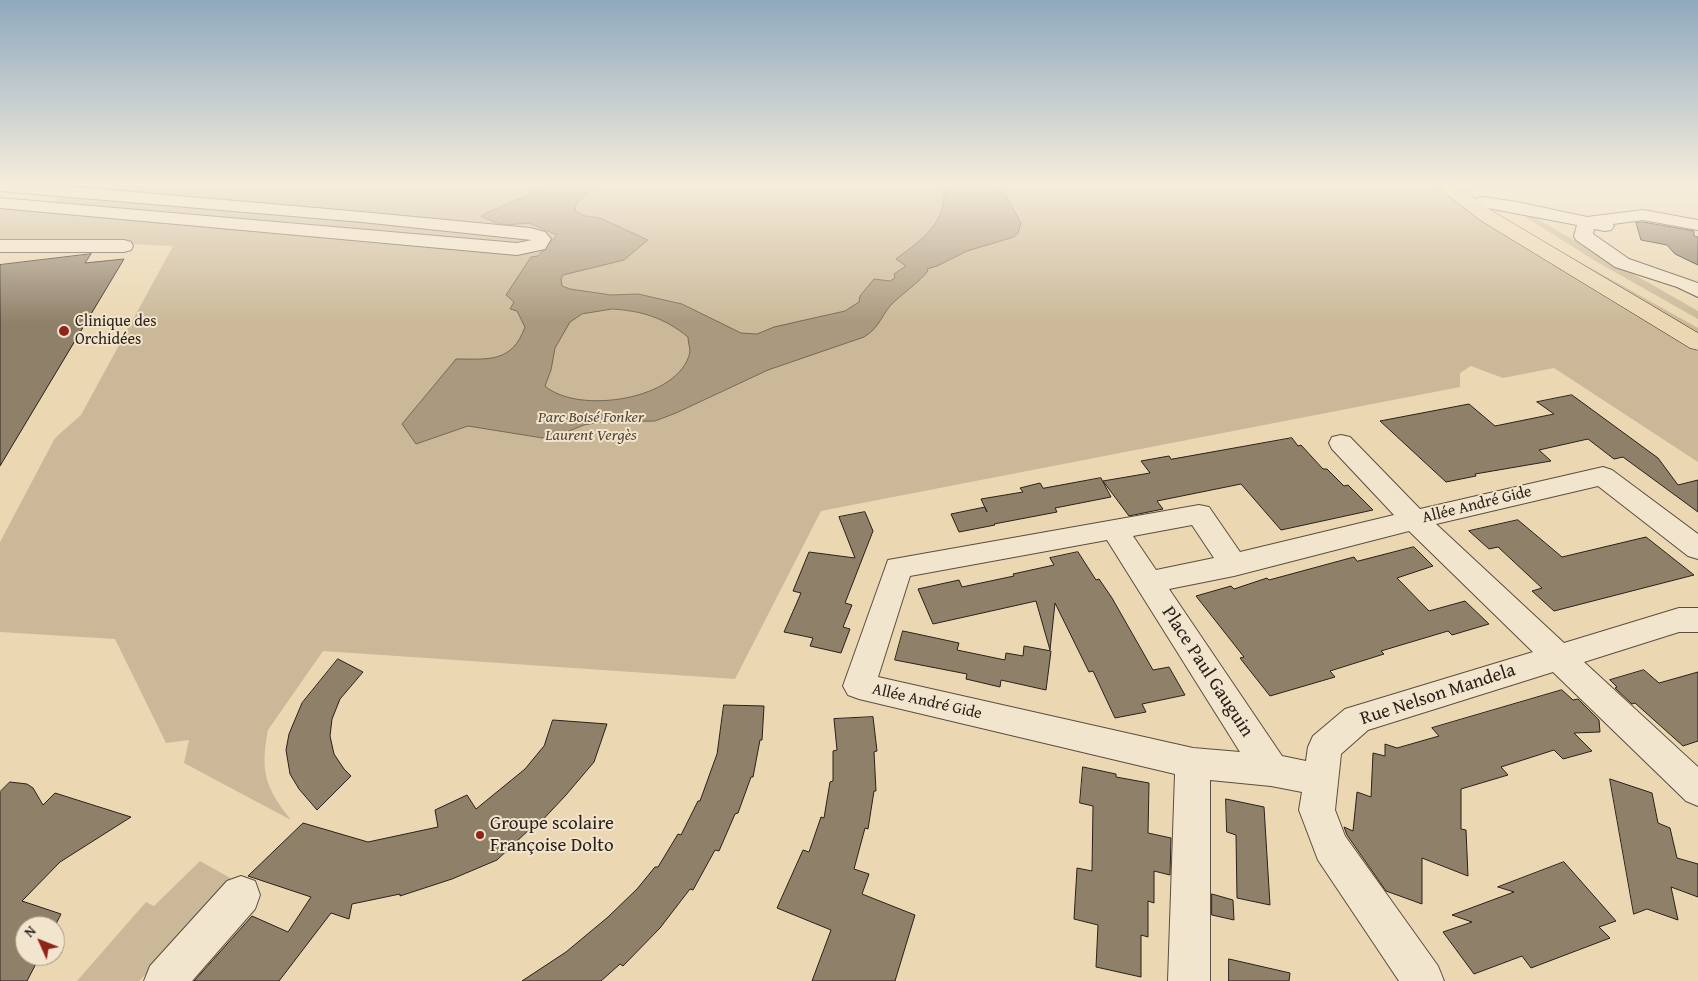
<!DOCTYPE html>
<meta charset="utf-8">
<style>
body{margin:0}
#map{position:relative;width:1698px;height:981px;overflow:hidden;background:#ebd7b2;font-family:"Gentium Book Plus",serif}
canvas{display:block}
.north{position:absolute;left:15px;top:916px;width:50px;height:50px;box-sizing:border-box;background:#f2e5cd;border:1px solid #a29785;border-radius:50%;rotate:314deg;font-size:14px;font-weight:700;line-height:20px;text-align:center;color:#2b211a}
.north::after{content:'';display:block;margin:auto;width:18px;height:22px;background:#8f2418;clip-path:polygon(50% 0,100% 100%,50% 72%,0 100%)}
</style>
<div id="map">
<canvas width="1698" height="981"></canvas>
<div class="north">N</div>
</div>
<script>
const c = document.querySelector('canvas').getContext('2d');
c.lineJoin = 'round';
function fill(path, color) { c.fillStyle = color; c.fill(path, 'evenodd'); }
function stroke(path, color, width, dash) { c.strokeStyle = color; c.lineWidth = width; c.lineCap = dash ? 'butt' : 'round'; c.setLineDash(dash || []); c.stroke(path); }
function write(font, color, halo, rows, align = 'center') {
  c.font = font + ' "Gentium Book Plus",serif'; c.lineWidth = 4; c.setLineDash([]); c.textBaseline = 'middle'; c.strokeStyle = halo; c.fillStyle = color; for (const [text, x, y, turn = 0] of rows) {
    c.save(); c.translate(x, y); c.rotate((+turn || 0) * Math.PI / 180); c.textAlign = isNaN(turn) ? turn : align; if (halo) c.strokeText(text, 0, 0); c.fillText(text, 0, 0); c.restore();
  }
}
const green = new Path2D(`
 M31 185H1432L1698 351V462L1554 368 1503 378 1471 366 1460 373V387L821 511 735 679 323 651 268 730C260 772 265 787 291 820L184 763 189 740 166 743 115 639 0 632V542L55 438 81 415 173 246 128 244 0 243V206L39 210 70 191Z
 M1514 210 1525 212 1698 311V319L1597 262Z
 M1505 220 1698 328V336Z
 M200 861 239 883 139 981H77L146 902 154 906Z`);
const water = new Path2D(`
 M544 185H594L576 205 575 211 585 216 600 218 648 240 624 260 563 275 561 279 562 286 570 289 611 295 638 294 682 304 741 333 757 334 774 327 845 311 859 302 860 296 874 279 890 281 895 278 894 274 906 266 896 259C924 238 947 223 944 185H995L1006 196 1021 223 1018 233 1014 237 967 251 937 266 927 269 928 271C918 283 906 291 895 301 882 312 881 327 864 337L768 370 676 413 655 421 600 422 584 425 549 439 468 426 416 444 402 424 456 359C489 359 512 363 525 327L517 311 510 309 514 302 506 295 531 257 538 256 557 235 529 223 506 225 494 222 481 216C502 205 524 199 544 185ZM613 309C642 311 665 318 688 337 688 342 690 348 690 352 680 400 578 415 545 386L551 370 555 348 570 322 582 314Z`);
const building = new Path2D(`
 M1643 222 1694 231V236L1698 237V265L1675 254 1667 245 1641 240 1636 223Z
 M91 254 85 263 124 259 0 466V265Z
 M1572 395 1658 458 1678 485 1698 480V512L1623 457 1614 459 1588 439 1539 450 1551 461 1475 474 1476 476 1446 482 1380 421 1469 404 1495 426 1554 414 1537 402Z
 M1292 438 1298 446 1301 445 1323 469H1327L1344 486 1348 485 1373 510 1281 530 1241 484 1157 501 1163 509 1129 516 1103 481 1150 473 1141 461 1169 456 1171 459Z
 M1101 478 1111 497 1055 508 1057 512 994 524 995 525 959 532 951 514 985 507 987 512 981 499 1023 492 1020 488 1040 483 1043 488Z
 M865 512 873 531 845 603 852 605 843 627 850 629 841 653 810 646 813 638 784 632 801 593 793 591 809 552 855 558 839 517Z
 M1518 520 1562 557 1646 537 1694 575 1554 611 1532 591 1542 588 1498 547 1489 549 1469 531Z
 M1414 547 1433 566 1397 578 1429 611 1465 601 1489 624 1452 635 1448 631 1381 651 1384 654 1330 671 1335 677 1270 696 1240 658 1244 657 1196 596 1231 586 1234 589 1267 578 1269 580 1354 557 1357 561Z
 M1078 552 1096 580 1099 579 1112 598 1153 670 1169 667 1185 695 1142 704 1146 712 1115 718 1093 671 1089 672 1055 603 1050 650 1036 601 933 624 918 589 959 580 962 587 1014 576 1013 574 1054 565 1050 558Z
 M903 631 959 643 957 650 1005 660 1006 653 1023 656 1024 646 1051 651 1046 690 1001 680 1000 687 966 679 967 674 895 660Z
 M338 659 363 672 340 699 332 719 330 736 334 754 344 769 351 776 317 810 299 789 290 774 286 750 289 734 302 703Z
 M1644 670 1659 683 1698 672V741L1683 746 1635 703 1632 704 1615 688 1617 687 1610 680Z
 M1562 690 1573 700 1578 699 1599 720 1600 732 1574 733 1592 751 1563 759 1554 750 1501 767 1508 775 1461 789V829L1466 830 1468 876 1422 858V904L1386 891 1347 835 1344 827 1353 831 1357 792 1371 797 1373 753 1385 756V744L1397 748 1439 736 1432 728Z
 M724 705 764 706 762 740H760L753 777H751L738 813 735 814 719 851 715 850 693 890 690 889 660 928 623 966 620 964 601 981H522L566 952 608 917 637 889 655 867H658L678 834 681 835 698 801H700L717 754Z
 M873 717 877 751 874 752 876 791H874L868 829 865 828 854 869 869 874 862 894 915 915 895 981H812L831 930 777 908 803 850 809 852 821 817 824 818 830 782 833 781V751L837 750 834 719Z
 M553 720 607 724 594 762 566 795 535 828 533 826 497 860 452 879 400 896V894L352 904 349 919 331 913 279 981H194L252 916 288 932 311 897 248 876 303 823 368 842 438 827 435 810 467 795 476 809 525 769 544 746Z
 M1083 767 1116 774V777L1149 783 1148 833 1171 838 1170 875 1154 871V903L1148 901V937L1141 935V977L1096 967 1098 925 1074 919 1077 868 1092 871 1093 806 1080 803Z
 M1610 779 1652 793 1658 823 1670 828 1677 858 1698 864V897L1671 887 1678 920 1647 909 1634 914Z
 M10 782 27 784 33 788 43 805 55 793 131 817 60 862 22 901 61 914 55 926H25V956H40L27 981H0V792Z
 M1226 799 1264 807 1270 905 1237 898 1236 835 1227 832Z
 M1564 862 1616 921 1599 927 1610 938 1531 968 1522 956 1474 974 1443 932 1472 922 1452 915 1514 892 1498 887Z
 M1212 894 1233 900 1234 920 1212 915Z
 M1229 959 1290 973 1289 981H1229Z`);
const minor = new Path2D(`
 M0 185H53L362 212 530 228 545 232 551 239 545 249 517 255 0 208V198L517 243 532 240 362 222 0 191Z
 M1483 197 1517 202 1587 217 1643 210 1698 220V230L1643 220 1613 224 1614 226 1611 230 1605 231 1594 229 1593 234 1629 259 1698 283V297L1677 287 1615 267 1576 240 1574 236 1577 225 1477 206 1474 202 1477 198Z
 M0 240H124L131 242 133 246 131 250 124 252H0Z
 M1341 435 1350 437 1420 509 1603 467 1612 470 1698 534V559L1688 556 1598 486 1436 524 1564 643 1679 608H1698V632H1679L1584 662 1698 767V806L1686 801 1553 672 1368 730 1341 754 1335 810 1345 836 1438 966 1444 981H1399L1318 860 1299 810 1302 792 1271 786 1210 780V981H1168L1175 774 859 699 848 695 843 686 888 560 1199 505 1209 507 1240 552 1394 515 1332 449 1329 443 1332 437ZM1192 525 1214 558 1156 570 1133 536ZM1409 531 1533 652 1345 709 1313 736 1308 747 1306 761 1282 756 1169 589 1234 576ZM1107 540 1240 752 1193 748 878 677 910 576Z
 M241 876 255 881 260 895 255 909 192 981H144L150 966 227 881Z`);
const major = new Path2D(`
 M1435 185H1456L1494 212 1698 333V350L1690 348 1480 220Z`);
const markers = [
 [64,331,6,"#8f2418"],
 [480,835,5,"#8f2418"]
];
const poiNames = [
 ["Clinique des",75,322],
 ["Orchidées",75,340]
];
const parkNames = [
 ["Parc Boisé Fonker",591,418],
 ["Laurent Vergès",591,436]
];
const streetNames = [
 ["Allée André Gide",1477,505,-14],
 ["Allée André Gide",927,702,13]
];
const nearStreetnames = [
 ["Place Paul Gauguin",1207,672,57],
 ["Rue Nelson Mandela",1438,695,-18]
];
const nearPoinames = [
 ["Groupe scolaire",490,824],
 ["Françoise Dolto",490,846]
];
fill(green, '#cab898');
fill(water, '#aa997e');
stroke(water, '#776956', 1);
fill(building, '#8f8069');
stroke(building, '#2b211a', 1);
stroke(minor, '#5b4e40', 2);
stroke(major, '#2b211a', 1);
fill(minor, '#f2e5cd');
fill(major, '#ebd7b2');
const sky = c.createLinearGradient(0, 0, 0, 323);
sky.addColorStop(0, '#8fa9be');
sky.addColorStop(0.57, '#f6eddc');
sky.addColorStop(1, '#f6eddc00');
c.fillStyle = sky;
c.fillRect(0, 0, 1698, 323);
for (const [x, y, r, color] of markers) { const dot = new Path2D(); dot.arc(x, y, r, 0, 2 * Math.PI); c.fillStyle = color; c.fill(dot); stroke(dot, '#f2e5cd', 2); }
write('16px', '#2b211a', '#f2e5cd', poiNames, 'left');
write('italic 16px', '#53473a', '#f2e5cd', parkNames);
write('16px', '#2b211a', '#f2e5cd', streetNames);
write('19px', '#2b211a', '#f2e5cd', nearStreetnames);
write('19px', '#2b211a', '#f2e5cd', nearPoinames, 'left');
</script>
